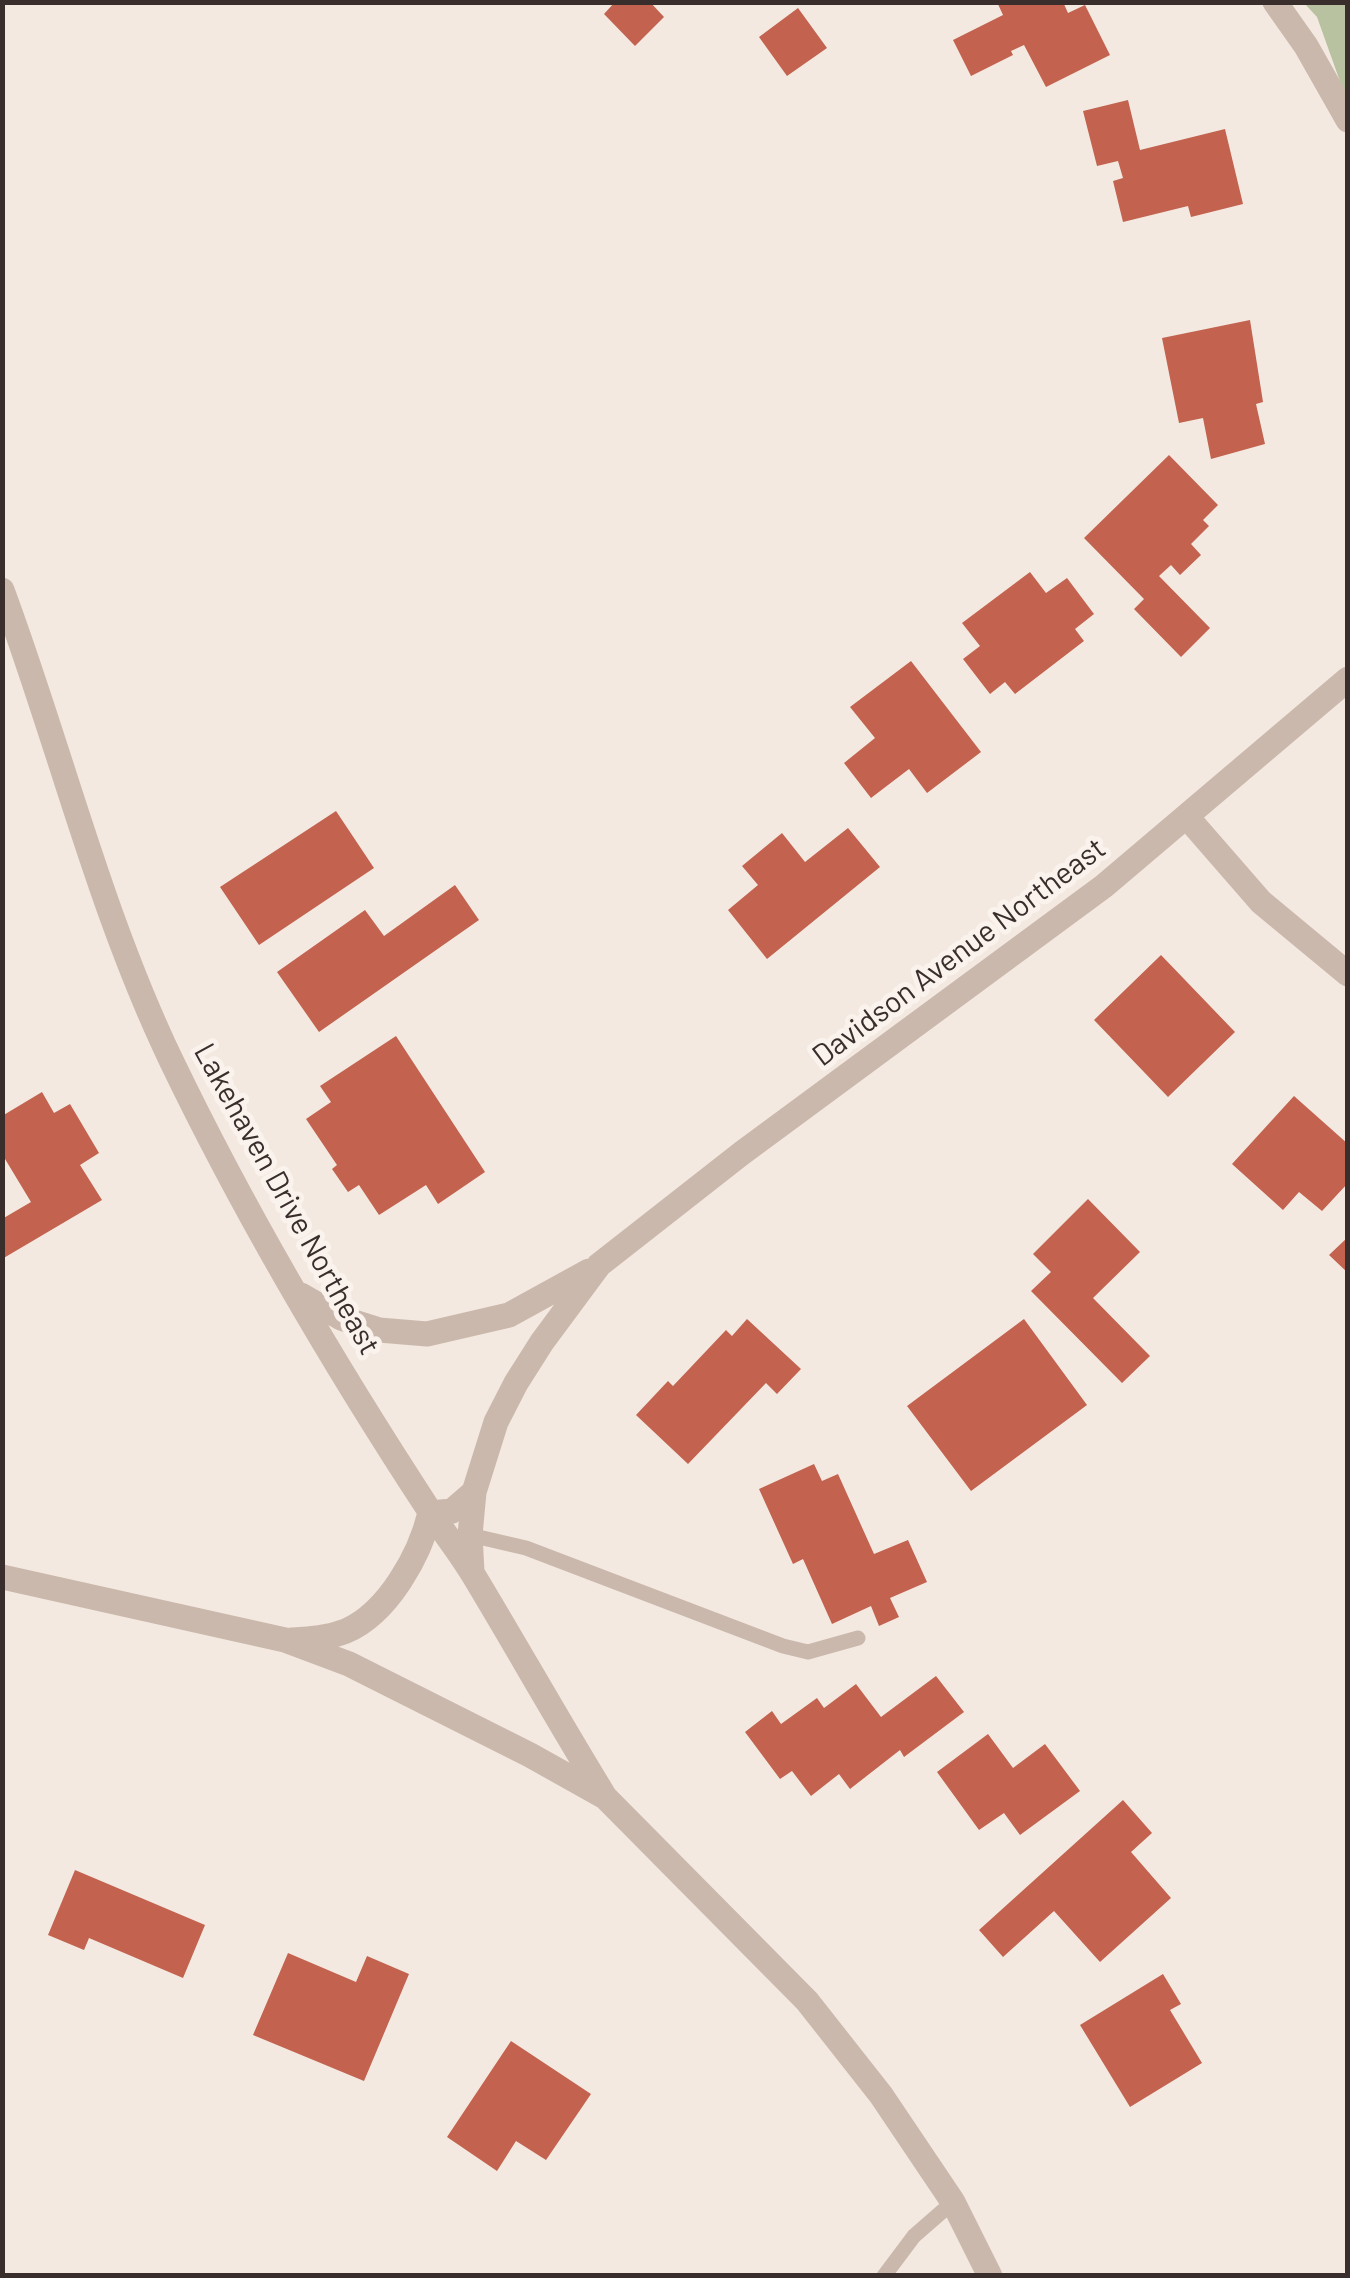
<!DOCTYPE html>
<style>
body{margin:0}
#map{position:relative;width:1350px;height:2278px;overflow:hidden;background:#f3e9e0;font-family:Barlow,sans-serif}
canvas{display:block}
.frame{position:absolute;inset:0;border:5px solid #392e2b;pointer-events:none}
</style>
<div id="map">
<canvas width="1350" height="2278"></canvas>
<div class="frame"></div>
</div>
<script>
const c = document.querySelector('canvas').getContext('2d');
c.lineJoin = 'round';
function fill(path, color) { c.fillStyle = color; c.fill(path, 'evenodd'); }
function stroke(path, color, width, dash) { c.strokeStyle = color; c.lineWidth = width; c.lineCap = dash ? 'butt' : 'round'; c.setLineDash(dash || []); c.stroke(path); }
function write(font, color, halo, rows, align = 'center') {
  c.font = font + ' Barlow,sans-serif'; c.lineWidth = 10; c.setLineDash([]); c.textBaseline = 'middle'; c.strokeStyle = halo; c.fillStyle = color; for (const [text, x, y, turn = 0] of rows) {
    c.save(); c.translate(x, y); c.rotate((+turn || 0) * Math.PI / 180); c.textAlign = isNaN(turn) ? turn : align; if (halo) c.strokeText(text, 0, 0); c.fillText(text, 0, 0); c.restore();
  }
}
const green = new Path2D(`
 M1304 3H1347V101L1317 17Z`);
const building = new Path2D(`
 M615 2H650L664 17 635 46 604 14Z
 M997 2H1063L1068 13 1085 5 1110 55 1046 87 1024 45 1011 51 1013 55 971 76 953 40 1003 15Z
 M798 8 827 48 787 76 759 37Z
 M1128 100 1140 150 1225 129 1243 204 1191 217 1188 206 1123 222 1113 181 1123 178 1118 161 1097 166 1083 111Z
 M1250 320 1263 402 1256 404 1265 444 1211 459 1203 418 1179 423 1162 338Z
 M1169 455 1218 505 1203 520 1209 526 1191 544 1201 555 1180 575 1171 565 1159 576 1210 628 1181 657 1134 609 1144 599 1084 538Z
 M1030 572 1046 593 1067 578 1094 614 1075 629 1084 641 1015 694 1005 682 990 694 963 659 980 646 962 623Z
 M911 661 981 752 927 793 909 769 871 798 844 763 875 738 850 707Z
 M336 811 374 868 259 945 220 887Z
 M848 828 880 867 767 959 728 910 758 885 742 866 782 833 805 862Z
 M455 885 479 920 319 1032 277 972 365 910 384 936Z
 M1161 955 1235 1032 1168 1097 1094 1020Z
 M396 1036 485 1172 438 1204 426 1185 379 1215 359 1185 348 1192 332 1169 337 1165 306 1119 331 1102 320 1086Z
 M42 1092 54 1113 70 1104 99 1153 80 1165 102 1200 2 1259V1219L31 1202 2 1154V1116Z
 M1294 1096 1348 1144V1183L1322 1211 1299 1192 1283 1210 1232 1164Z
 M1088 1199 1140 1252 1093 1298 1150 1356 1122 1383 1031 1291 1051 1272 1033 1254Z
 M1348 1237V1273L1329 1255Z
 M747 1319 801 1369 777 1394 766 1383 688 1464 636 1415 668 1381 673 1386 726 1330 732 1336Z
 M1024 1319 1087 1405 971 1491 907 1406Z
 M814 1464 822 1481 838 1474 874 1554 908 1540 927 1582 890 1598 899 1617 879 1626 871 1606 832 1624 803 1559 793 1564 759 1489Z
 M936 1676 964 1712 904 1757 900 1750 850 1789 839 1774 811 1796 792 1771 780 1779 745 1732 772 1711 781 1724 817 1698 824 1708 856 1684 881 1717Z
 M988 1734 1013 1768 1045 1744 1080 1791 1020 1835 1004 1813 979 1830 937 1772Z
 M1123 1800 1152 1833 1131 1852 1171 1898 1100 1962 1054 1911 1003 1957 979 1930Z
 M75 1870 205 1925 183 1978 89 1938 84 1950 48 1935Z
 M288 1953 356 1982 367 1956 409 1974 364 2081 253 2035Z
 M1163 1974 1181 2004 1170 2010 1202 2063 1130 2107 1080 2025Z
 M511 2041 591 2094 546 2160 516 2141 497 2171 447 2137Z`);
const service = new Path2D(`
 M470 1535 526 1548 783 1646 808 1652 858 1638
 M884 2276 914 2236 953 2202`);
const minor = new Path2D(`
 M1275 2 1306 46 1348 120
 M2 590C60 746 99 910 171 1060 246 1216 336 1368 431 1513 445 1534 461 1554 474 1576 518 1649 560 1724 605 1797
 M1187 817 1261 902 1348 974
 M301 1295 341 1318 379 1330 427 1334 509 1315 589 1271
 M430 1513 452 1511 474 1492 496 1422 516 1383 542 1342 599 1265 742 1153 1104 886 1348 679
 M472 1572 470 1535 474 1492
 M2 1577 285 1640 349 1664 530 1755 605 1797 807 2001 881 2095 953 2202 990 2276
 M292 1640C311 1639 328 1638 346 1631 388 1613 420 1555 430 1513`);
const streetNames = [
 ["Davidson Avenue Northeast",959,952,-37],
 ["Lakehaven Drive Northeast",287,1199,61]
];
fill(green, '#b9c2a0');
fill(building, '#c2624f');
stroke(service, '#cbb8ac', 15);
stroke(minor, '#cbb8ac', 25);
write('30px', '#392e2b', '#faf3ed', streetNames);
</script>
